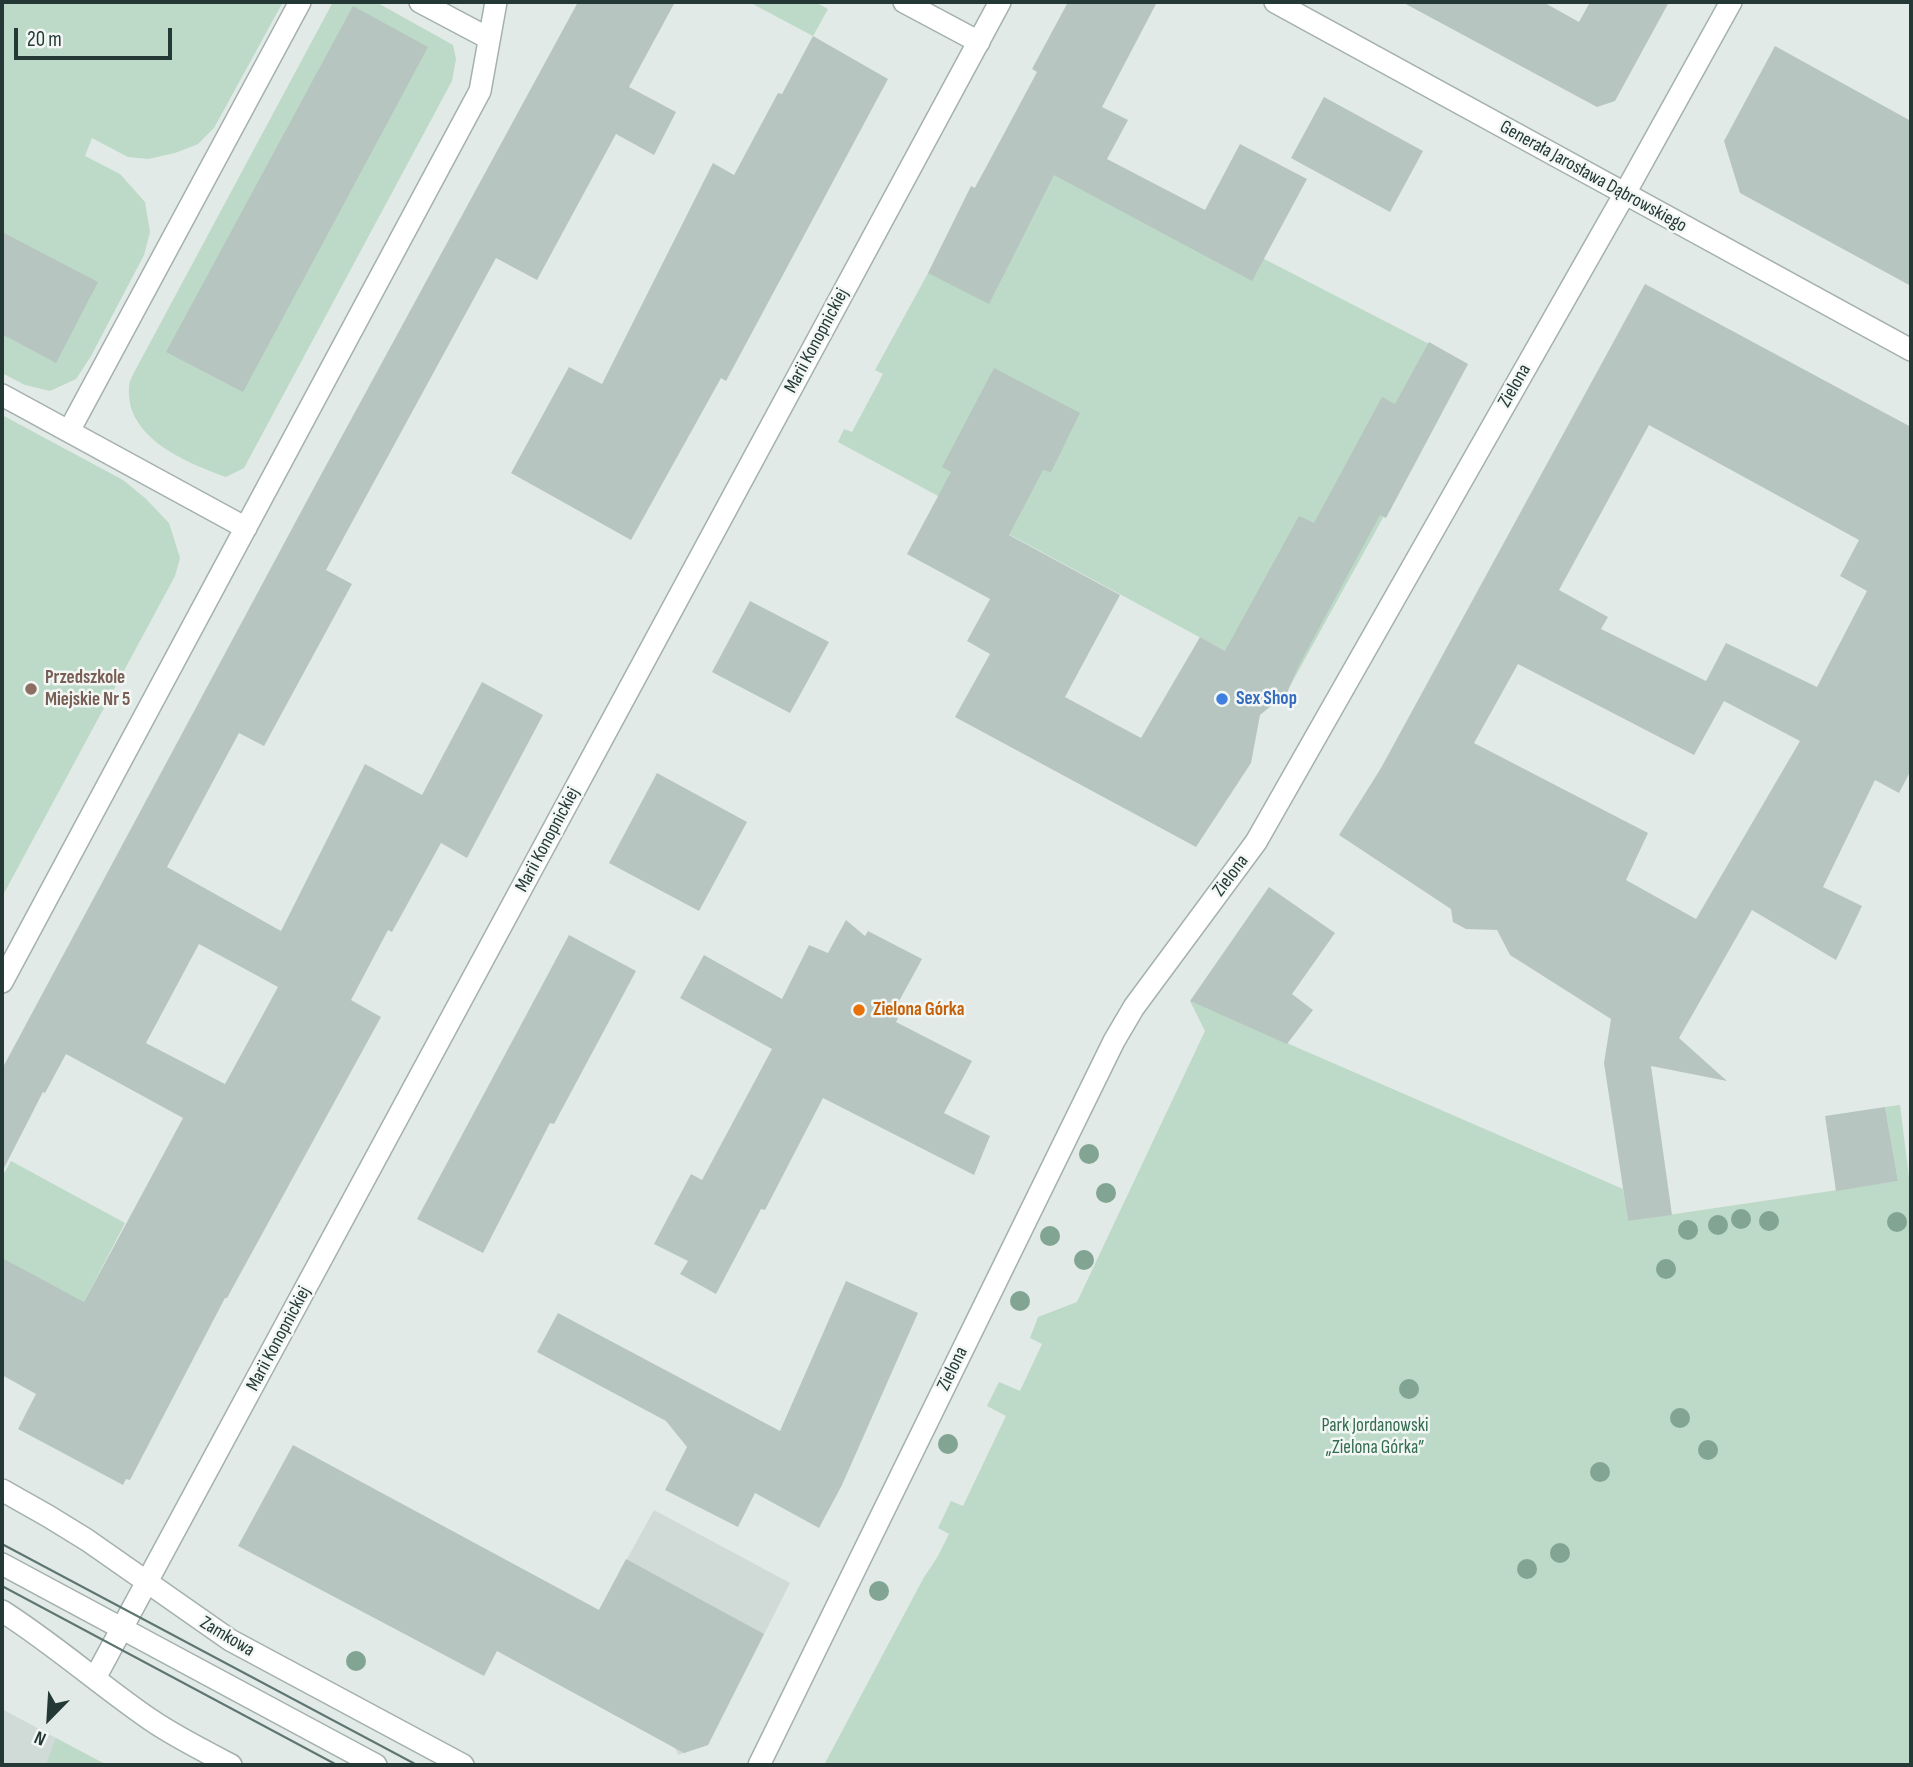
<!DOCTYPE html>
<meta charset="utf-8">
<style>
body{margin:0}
#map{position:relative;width:1913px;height:1767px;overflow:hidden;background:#e1eae7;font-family:"Sofia Sans Condensed",sans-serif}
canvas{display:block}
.frame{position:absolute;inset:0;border:4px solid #243935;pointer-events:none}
.north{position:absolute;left:14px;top:1683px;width:70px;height:70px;-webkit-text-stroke:5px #f2f7f5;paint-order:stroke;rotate:204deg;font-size:19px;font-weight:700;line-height:28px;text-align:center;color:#243935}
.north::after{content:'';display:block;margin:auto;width:24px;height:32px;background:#243935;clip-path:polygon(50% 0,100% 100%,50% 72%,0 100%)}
.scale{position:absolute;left:14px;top:28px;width:158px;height:32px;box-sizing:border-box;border:4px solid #243935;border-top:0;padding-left:9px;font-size:21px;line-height:24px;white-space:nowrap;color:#243935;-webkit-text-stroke:5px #f2f7f5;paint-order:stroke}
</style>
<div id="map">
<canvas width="1913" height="1767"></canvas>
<div class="frame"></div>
<div class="north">N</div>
<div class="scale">20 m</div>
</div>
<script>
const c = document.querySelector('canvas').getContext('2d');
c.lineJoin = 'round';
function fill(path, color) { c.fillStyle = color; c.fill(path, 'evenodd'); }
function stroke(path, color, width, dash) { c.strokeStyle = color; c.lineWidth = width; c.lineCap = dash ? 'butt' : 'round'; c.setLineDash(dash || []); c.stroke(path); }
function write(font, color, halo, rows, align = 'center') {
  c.font = font + ' "Sofia Sans Condensed",sans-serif'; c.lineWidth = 5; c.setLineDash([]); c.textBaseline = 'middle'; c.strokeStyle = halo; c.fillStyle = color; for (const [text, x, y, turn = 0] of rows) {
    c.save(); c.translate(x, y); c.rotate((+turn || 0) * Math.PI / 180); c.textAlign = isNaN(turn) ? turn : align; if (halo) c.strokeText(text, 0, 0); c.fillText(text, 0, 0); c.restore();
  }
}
const built = new Path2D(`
 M654 1510 790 1583 708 1745 678 1755 675 1748 558 1684Z
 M2 1709 56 1738V1765H2Z`);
const green = new Path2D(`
 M2 2H283L214 128 198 144 175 153 148 159 128 157 92 138 85 156 120 174 145 202 150 232 144 255 91 356 76 379 50 391 25 385 2 373Z
 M333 2H376L453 45 456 59 452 81 244 468 226 477C187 463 125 438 129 387 129 381 134 373 137 367Z
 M749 2H815L828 9 813 36Z
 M1008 127 1468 364 1290 686 838 442 844 429 852 432 883 374 875 370Z
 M2 415 123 480 145 498 169 523 180 558 175 576 2 897Z
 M1190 1001 1623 1189 1628 1221 1898 1181 1885 1107 1900 1105 1911 1194V1765H824L923 1579 938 1556 949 1534 938 1528 951 1501 963 1506 1006 1416 987 1406 999 1382 1020 1391 1042 1344 1030 1338 1038 1317 1077 1302 1205 1031Z
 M11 1161 125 1223 84 1302 2 1260V1177Z
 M56 1738 107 1765H46Z`);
const building = new Path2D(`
 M578 2H675L629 87 676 112 654 155 616 134 537 280 496 258 326 570 352 584 264 746 239 733 167 867 281 931 365 764 422 795 482 682 543 715 467 858 441 843 392 932 388 930 351 1000 381 1017 227 1298H225L130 1480 126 1479 123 1485 18 1429 36 1394 2 1375V1258L84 1302 183 1118 66 1054 45 1093 43 1092 2 1172V1069L317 482ZM199 944 278 987 225 1084 146 1043Z
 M1068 2H1157L1102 107 1128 120 1107 159 1205 210 1240 144 1307 179 1252 281 1054 175 989 304 928 273 971 186 975 188 1037 72 1032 69Z
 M1402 2H1543L1579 22 1590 2H1669L1615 101 1597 107Z
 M353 6 428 47 243 392 166 352Z
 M813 36 888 79 726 381 721 378 631 540 511 473 569 367 602 384 713 163 734 175 778 93 782 94Z
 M1775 46 1911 121V286L1740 193 1724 141Z
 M1324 97 1423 151 1390 212 1291 158Z
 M2 232 98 282 56 363 2 334Z
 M1645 284 1911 427V770L1899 793 1875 780 1823 887 1862 906 1836 960 1752 910 1679 1038 1727 1081 1651 1066 1672 1215 1628 1221 1604 1063 1611 1019 1510 955 1497 930 1466 929 1453 922 1451 909 1339 835 1381 768ZM1649 425 1859 540 1840 576 1867 591 1817 687 1726 643 1706 681 1601 629 1608 617 1559 590ZM1518 664 1694 755 1724 701 1800 741 1696 919 1626 880 1648 833 1474 743Z
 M1429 342 1468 364 1386 518 1380 515 1298 667 1287 693 1260 715 1251 763 1196 847 955 717 990 654 967 641 990 599 907 554 951 472 942 467 994 368 1080 413 1051 472 1043 470 1009 535 1120 595 1065 697 1141 738 1200 637 1225 651 1299 516 1314 523 1382 397 1395 404Z
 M750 601 829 642 790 713 712 672Z
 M657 773 747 822 699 911 609 863Z
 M1269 887 1335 933 1292 994 1313 1010 1287 1044 1190 1001Z
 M846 920 865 936 868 931 922 959 892 1014 898 1018 896 1022 972 1061 944 1113 990 1136 974 1175 823 1098 765 1210 761 1209 716 1294 680 1274 688 1261 654 1244 691 1174 702 1180 772 1049 680 998 704 955 782 999 809 945 828 953Z
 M569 935 636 971 554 1124 550 1123 483 1253 417 1219Z
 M1885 1107 1898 1181 1836 1191 1825 1116Z
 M846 1281 918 1313 842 1485 819 1528 755 1493 738 1527 665 1490 687 1447 666 1421 537 1352 558 1313 780 1431Z
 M293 1445 599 1610 626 1559 764 1634 708 1745 684 1753 497 1651 484 1676 238 1546Z`);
const service = new Path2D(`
 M2 1564 376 1765`);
const minor = new Path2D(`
 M420 2 488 38
 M904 2 979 42
 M1275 2 1911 350
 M2 395 246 528
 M69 431 300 2
 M2 982 480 91 496 2
 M759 1765 1114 1041 1134 1007 1256 842 1624 195 1731 2`);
const tertiary = new Path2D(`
 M2 1490 48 1516 87 1540 230 1640 463 1765
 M2 1611C54 1644 100 1685 151 1720 176 1737 204 1751 231 1765
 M95 1678 1000 2`);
const tram = new Path2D(`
 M2 1544 417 1765
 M2 1586 337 1765`);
const trees = [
 [1089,1154],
 [1106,1193],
 [1741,1219],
 [1769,1221],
 [1897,1222],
 [1718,1225],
 [1688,1230],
 [1050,1236],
 [1084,1260],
 [1666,1269],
 [1020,1301],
 [1409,1389],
 [1680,1418],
 [948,1444],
 [1708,1450],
 [1600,1472],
 [1560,1553],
 [1527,1569],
 [879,1591],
 [356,1661]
];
const markers = [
 [31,689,7,"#8d6e63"],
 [1222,699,7,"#3f7fe0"],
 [859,1010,7,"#e8710a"]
];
const streetNames = [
 ["Generała Jarosława Dąbrowskiego",1593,177,29],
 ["Marii Konopnickiej",817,341,-62],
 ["Zielona",1515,386,-60],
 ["Marii Konopnickiej",548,840,-62],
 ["Zielona",1231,876,-53],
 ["Marii Konopnickiej",279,1339,-62],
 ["Zielona",953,1369,-64],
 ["Zamkowa",227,1637,31]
];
const educationNames = [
 ["Przedszkole",45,678],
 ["Miejskie Nr 5",45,700]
];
const shopNames = [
 ["Sex Shop",1236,699]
];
const foodNames = [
 ["Zielona Górka",873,1010]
];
const parkNames = [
 ["Park Jordanowski",1375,1426],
 ["„Zielona Górka”",1375,1448]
];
fill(built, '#d0dad6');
fill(green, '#bdd9c7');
fill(building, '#b7c5c0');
stroke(service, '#a5b1ae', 24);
stroke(minor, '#a5b1ae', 24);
stroke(tertiary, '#a5b1ae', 24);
stroke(service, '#fff', 21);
stroke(minor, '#fff', 21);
stroke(tertiary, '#fff', 21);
stroke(tram, '#5e7571', 2);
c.fillStyle = '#81a493';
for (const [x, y] of trees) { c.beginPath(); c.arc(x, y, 10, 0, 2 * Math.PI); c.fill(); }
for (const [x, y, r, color] of markers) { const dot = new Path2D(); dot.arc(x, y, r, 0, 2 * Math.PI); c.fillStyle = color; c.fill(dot); stroke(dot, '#f2f7f5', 2.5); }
write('19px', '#243935', '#f2f7f5', streetNames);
write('bold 19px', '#785e54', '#f2f7f5', educationNames, 'left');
write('bold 19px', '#366cbe', '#f2f7f5', shopNames, 'left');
write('bold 19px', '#c56008', '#f2f7f5', foodNames, 'left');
write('19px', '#326b4e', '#f2f7f5', parkNames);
</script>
